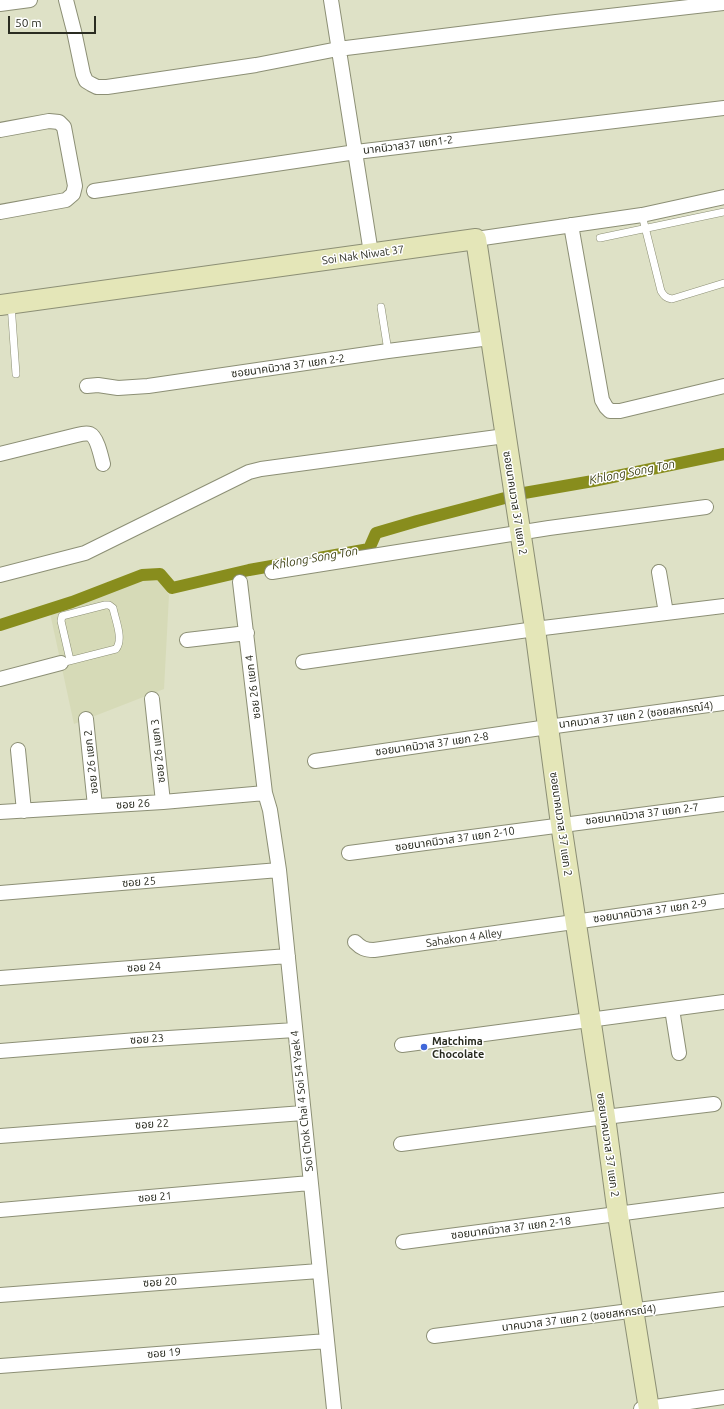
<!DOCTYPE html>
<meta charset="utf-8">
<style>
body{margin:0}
#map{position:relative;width:724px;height:1409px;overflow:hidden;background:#dee1c6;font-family:Ubuntu,sans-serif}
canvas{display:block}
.scale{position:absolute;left:8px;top:16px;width:88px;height:18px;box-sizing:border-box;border:2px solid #2a2c21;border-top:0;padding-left:5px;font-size:12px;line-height:14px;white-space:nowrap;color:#2a2c21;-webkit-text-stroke:3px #fff;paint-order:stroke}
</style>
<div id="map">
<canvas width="724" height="1409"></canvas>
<div class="scale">50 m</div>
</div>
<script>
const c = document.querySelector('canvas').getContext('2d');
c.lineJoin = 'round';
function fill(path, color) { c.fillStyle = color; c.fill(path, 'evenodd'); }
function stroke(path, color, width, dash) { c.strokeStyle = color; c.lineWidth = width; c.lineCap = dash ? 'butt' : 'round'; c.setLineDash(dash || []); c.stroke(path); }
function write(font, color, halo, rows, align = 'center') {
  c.font = font + ' Ubuntu,"Noto Sans Thai",sans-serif'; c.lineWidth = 3; c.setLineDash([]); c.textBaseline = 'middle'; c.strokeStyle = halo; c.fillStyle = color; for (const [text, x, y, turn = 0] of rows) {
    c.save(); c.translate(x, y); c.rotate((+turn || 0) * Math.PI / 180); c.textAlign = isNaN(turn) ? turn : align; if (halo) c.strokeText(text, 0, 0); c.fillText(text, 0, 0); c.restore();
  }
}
const built = new Path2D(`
 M153 577 160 581 169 595 164 689 74 724 50 613 134 582Z`);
const canal = new Path2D(`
 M319 558 369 549 376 533 417 521 524 493 593 481 724 454
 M0 625 72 602 142 575 160 574 172 588 249 570 283 564`);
const lane = new Path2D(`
 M642 215 661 291C664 296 666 298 672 299L724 283
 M600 238 724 212
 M11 304 16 374
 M381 307 388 351
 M61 663 116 649C124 639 115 619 113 608L109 605H105L62 616 61 621 70 660`);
const street = new Path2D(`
 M66 0 74 31 83 74 86 81 91 84 97 87H107L256 65 338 49 556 22 724 3
 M331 0 371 253
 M0 4 30 0
 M0 130 49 121 59 122 64 127 75 186 73 194 66 200 0 212
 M94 191 356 152 724 108
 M571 225 602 400 606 407 610 411H620L724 386
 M476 239 642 215 724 197
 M87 386 98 385 118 388 148 386 388 351 490 338
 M0 454 77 435C81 434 86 433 90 434 97 437 101 456 103 464
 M272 572 549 528 706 507
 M659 572 666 613
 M0 575 85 553 249 472 261 469 505 436
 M240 582 265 793 270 810 279 870 334 1409
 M187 640 247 633
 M303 662 535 629 724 606
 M0 679 61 663
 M152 699 163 802
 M86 719 95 806
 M18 750 24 811
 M315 761 548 727 724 703
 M0 812 163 802 265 793
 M349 853 724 804
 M0 893 279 870
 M355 942C361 948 365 950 374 950L724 901
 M0 978 288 956
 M672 1009 679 1053
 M402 1045 724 1002
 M0 1051 137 1040 295 1030
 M0 1136 303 1113
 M401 1144 605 1117 714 1104
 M0 1210 310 1183
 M403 1242 724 1200
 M0 1295 319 1271
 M434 1336 724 1299
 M0 1366 327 1341
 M641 1409 724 1397`);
const secondary = new Path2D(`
 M0 305 476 239 535 629 561 824 605 1117 618 1215 649 1409`);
const markers = [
 [424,1047,4,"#4067d9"]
];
const streetNames = [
 ["นาคนิวาส37 แยก1-2",408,145,-7],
 ["Soi Nak Niwat 37",363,255,-8],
 ["ซอยนาคนิวาส 37 แยก 2-2",288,366,-8],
 ["ซอยนาคนวาส 37 แยก 2",515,503,81],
 ["ซอย 26 แยก 4",253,687,-97],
 ["นาคนวาส 37 แยก 2 (ซอยสหกรณ์4)",636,715,-7],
 ["ซอยนาคนิวาส 37 แยก 2-8",432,744,-8],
 ["ซอย 26 แยก 3",158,751,-96],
 ["ซอย 26 แยก 2",91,762,-96],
 ["ซอย 26",133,804,-4],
 ["ซอยนาคนิวาส 37 แยก 2-7",642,814,-7],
 ["ซอยนาคนวาส 37 แยก 2",561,824,82],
 ["ซอยนาคนิวาส 37 แยก 2-10",455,839,-8],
 ["ซอย 25",139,882,-5],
 ["ซอยนาคนิวาส 37 แยก 2-9",650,911,-8],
 ["Sahakon 4 Alley",464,938,-8],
 ["ซอย 24",144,967,-4],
 ["ซอย 23",147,1039,-4],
 ["Soi Chok Chai 4 Soi 54 Yaek 4",302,1101,-96],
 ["ซอย 22",152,1124,-4],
 ["ซอยนาคนวาส 37 แยก 2",608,1145,82],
 ["ซอย 21",155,1197,-5],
 ["ซอยนาคนิวาส 37 แยก 2-18",511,1228,-7],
 ["ซอย 20",160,1282,-4],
 ["นาคนวาส 37 แยก 2 (ซอยสหกรณ์4)",579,1318,-7],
 ["ซอย 19",164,1353,-5]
];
const poiNames = [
 ["Matchima",432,1041],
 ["Chocolate",432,1054]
];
const waterNames = [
 ["Khlong Song Ton",632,472,-11],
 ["Khlong Song Ton",315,558,-10]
];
fill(built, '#d6dab7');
stroke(canal, '#888d1d', 12);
stroke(lane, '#8c8f75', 8);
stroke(street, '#8c8f75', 16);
stroke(secondary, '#8c8f75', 22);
stroke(lane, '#fff', 7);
stroke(street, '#fff', 14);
stroke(secondary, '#e4e6b8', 20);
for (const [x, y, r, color] of markers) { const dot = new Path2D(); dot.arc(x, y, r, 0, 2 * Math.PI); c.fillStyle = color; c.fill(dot); stroke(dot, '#fff', 1.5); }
write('11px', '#2a2c21', '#fff', streetNames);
write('bold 11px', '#2a2c21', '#fff', poiNames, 'left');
write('italic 12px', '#3d4014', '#fff', waterNames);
</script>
